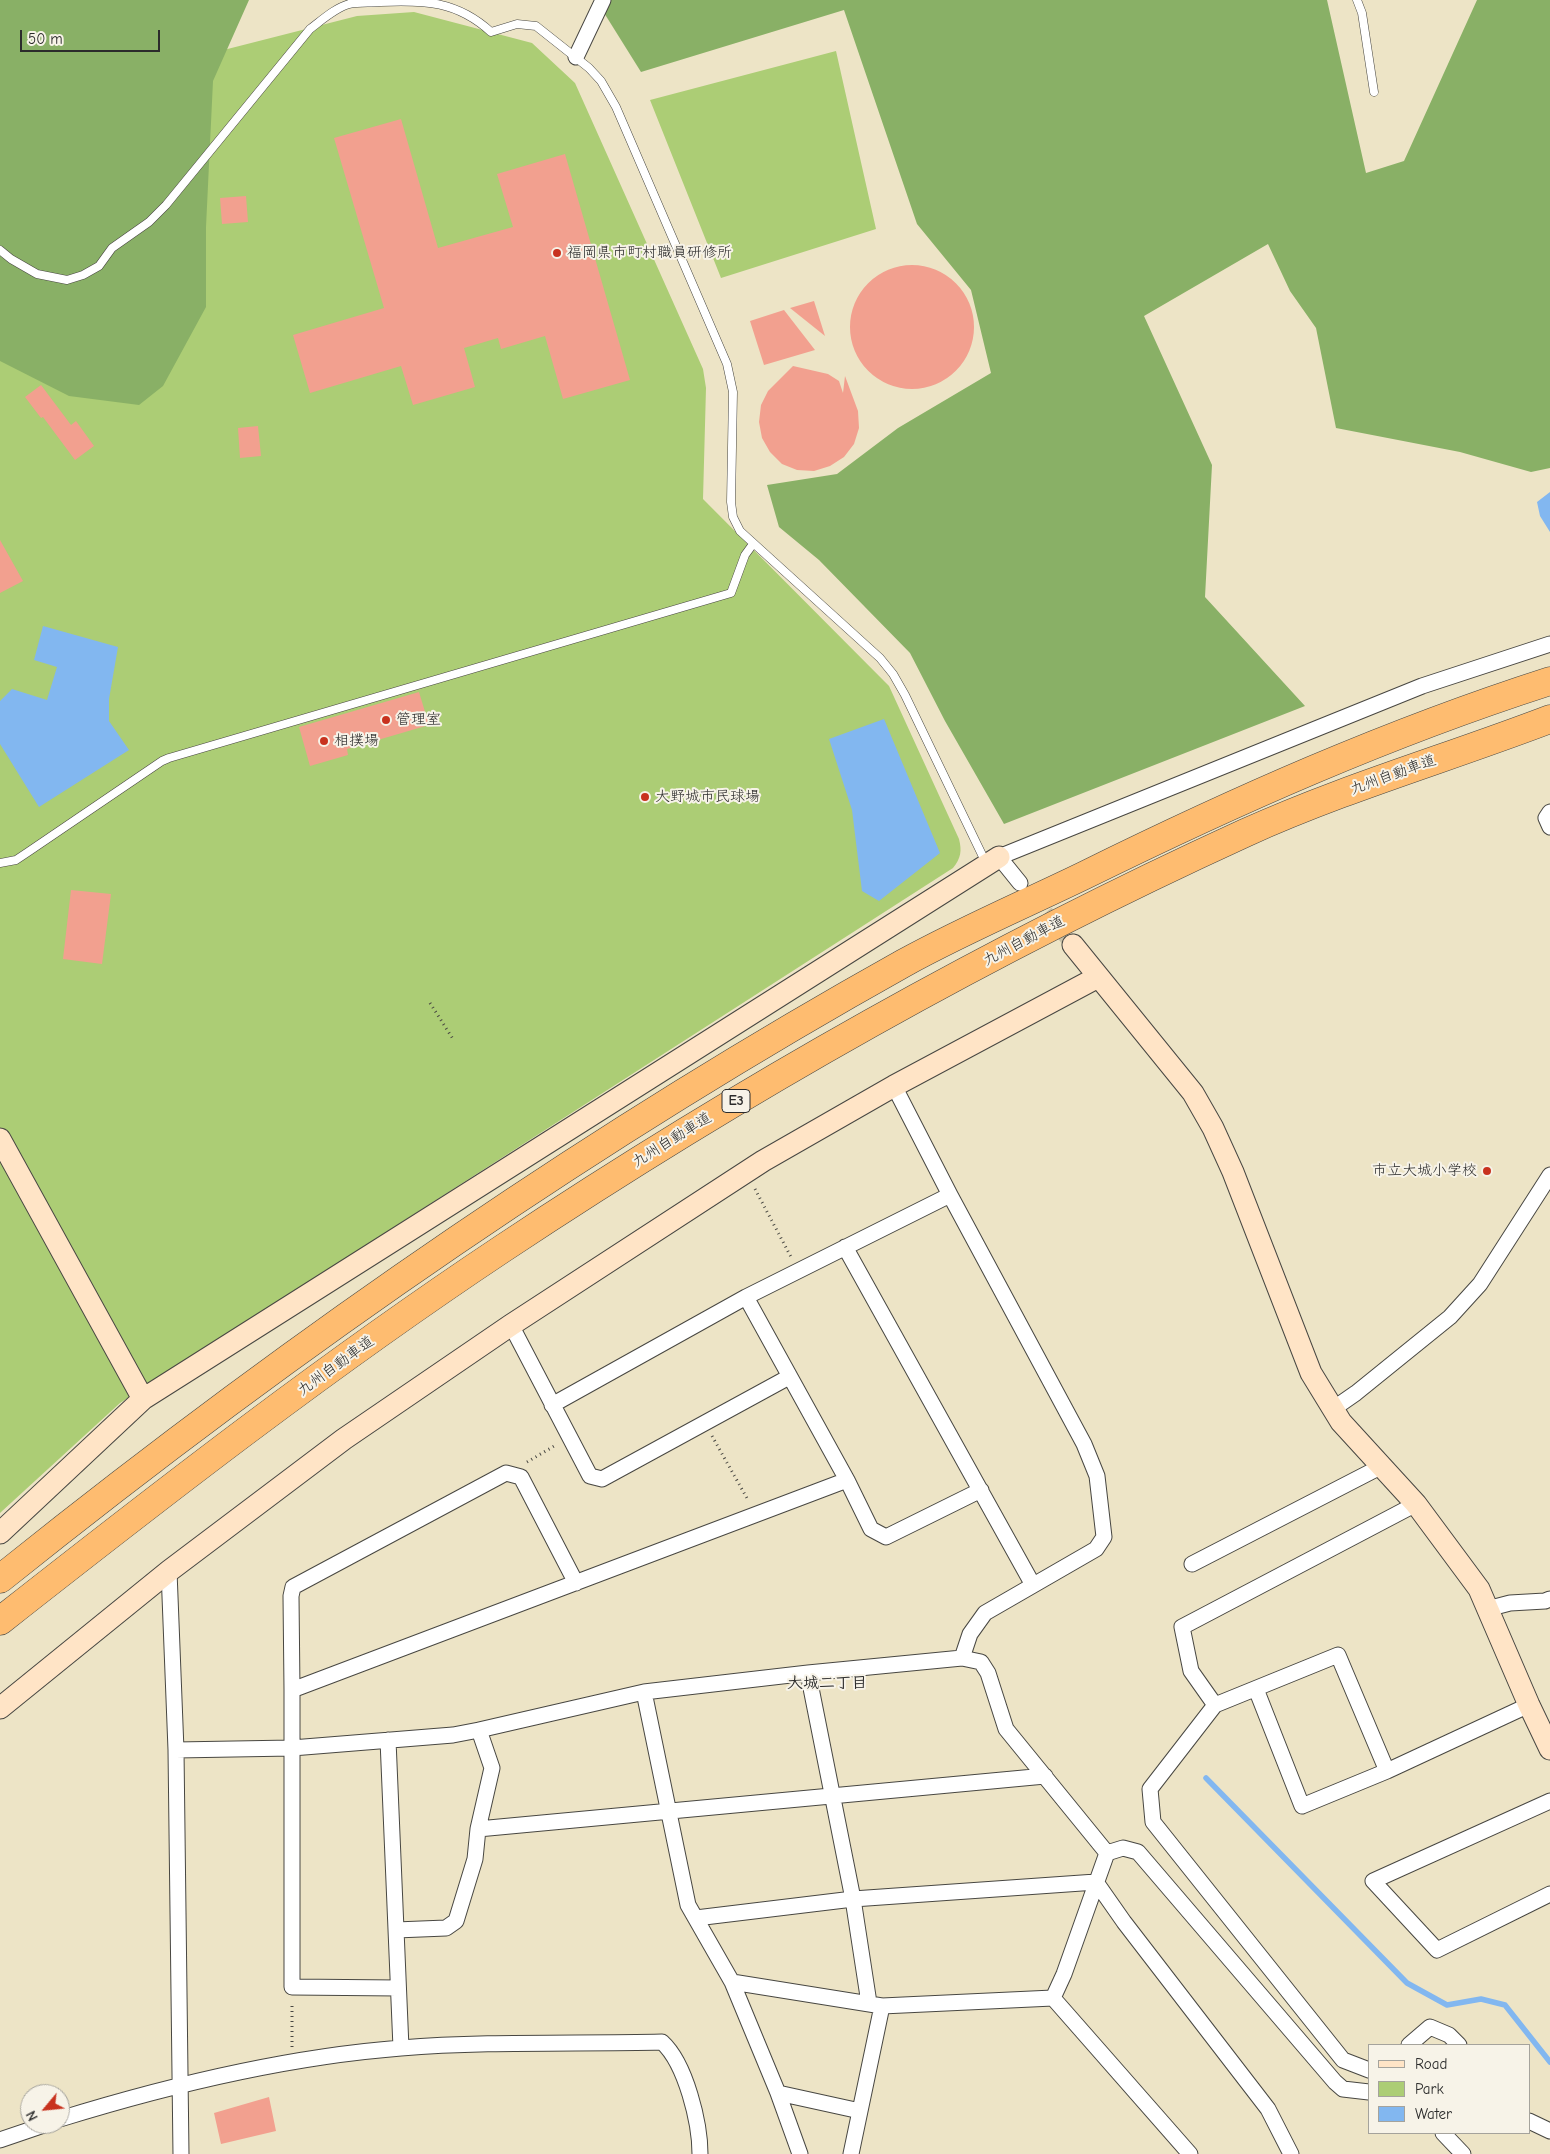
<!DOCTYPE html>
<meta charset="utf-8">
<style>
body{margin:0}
#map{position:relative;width:1550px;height:2154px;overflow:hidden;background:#ede4c6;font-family:"Comic Neue",sans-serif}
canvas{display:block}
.legend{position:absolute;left:1368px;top:2044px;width:162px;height:90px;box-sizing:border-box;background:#f7f3e8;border:1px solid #a5a39c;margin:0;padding:6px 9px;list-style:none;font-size:15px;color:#2b2b2b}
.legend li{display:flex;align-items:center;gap:10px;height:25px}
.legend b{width:25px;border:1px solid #a5a39c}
.north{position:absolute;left:20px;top:2084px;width:50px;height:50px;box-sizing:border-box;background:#f7f3e8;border:1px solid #a5a39c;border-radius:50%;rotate:242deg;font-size:14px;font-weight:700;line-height:20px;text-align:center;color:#2b2b2b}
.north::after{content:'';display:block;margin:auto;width:18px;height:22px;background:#c8321e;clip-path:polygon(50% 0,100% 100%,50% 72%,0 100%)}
.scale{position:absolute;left:20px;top:30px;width:140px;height:22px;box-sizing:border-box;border:2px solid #2b2b2b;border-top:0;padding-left:6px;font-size:15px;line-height:18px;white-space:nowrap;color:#2b2b2b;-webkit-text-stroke:4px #f7f3e8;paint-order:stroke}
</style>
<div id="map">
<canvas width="1550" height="2154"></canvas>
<ul class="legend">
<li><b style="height:6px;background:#ffe4c6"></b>Road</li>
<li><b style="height:14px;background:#accd75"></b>Park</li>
<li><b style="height:14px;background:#82b7f0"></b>Water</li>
</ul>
<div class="north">N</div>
<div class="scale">50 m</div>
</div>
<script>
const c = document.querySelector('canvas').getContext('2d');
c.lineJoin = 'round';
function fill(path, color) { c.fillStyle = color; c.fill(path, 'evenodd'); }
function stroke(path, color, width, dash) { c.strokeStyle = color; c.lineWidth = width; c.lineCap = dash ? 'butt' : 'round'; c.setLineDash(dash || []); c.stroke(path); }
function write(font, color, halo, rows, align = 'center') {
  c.font = font + ' "Comic Neue","Klee One",sans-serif'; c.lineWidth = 4; c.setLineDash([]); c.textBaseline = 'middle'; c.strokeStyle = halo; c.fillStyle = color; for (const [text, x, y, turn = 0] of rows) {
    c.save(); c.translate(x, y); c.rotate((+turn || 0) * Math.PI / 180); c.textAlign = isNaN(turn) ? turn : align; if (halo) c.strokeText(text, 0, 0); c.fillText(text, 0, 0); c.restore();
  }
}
const green = new Path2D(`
 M414 12 532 43 575 83 703 369 706 388 703 499 889 686 959 839C962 851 961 858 953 868L120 1403 0 1513V107L357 16Z
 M836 51 876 229 721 278 650 100Z`);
const forest = new Path2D(`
 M0 0H249L213 81 206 227V307L163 386 139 405 69 396 0 361Z
 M596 0H1327L1366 173 1404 161 1477 0H1550V468L1531 472 1460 452 1336 428 1316 328 1290 291 1268 244 1144 316 1212 465 1205 597 1305 706 1004 824 945 721 910 653 819 560 779 527 767 485 837 474 898 428 991 373 971 290 917 224 844 10 641 72Z`);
const water = new Path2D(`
 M1550 492V532L1540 516 1537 502Z
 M43 626 118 647 109 699V721L129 750 39 807 0 744V701L12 689 47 700 57 667 34 660Z
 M884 719 940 853 879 901 862 891 852 810 829 739Z`);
const stream = new Path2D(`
 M1206 1778 1407 1983 1447 2005 1481 1999 1505 2005 1550 2062`);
const building = new Path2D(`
 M401 119 438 248 513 227 497 174 565 154 630 380 563 399 545 336 501 349 498 338 464 348 475 387 413 405 401 366 310 393 293 335 384 308 334 138Z
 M246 196 248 222 222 224 220 198Z
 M850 327a62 62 0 1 1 124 0a62 62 0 1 1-124 0Z
 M814 301 825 336 790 308Z
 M784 310 815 350 764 365 750 321Z
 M793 366 828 374 839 381 843 393 845 376 858 411 859 428 854 444 844 457 830 466 814 471 797 470 782 464 770 452 762 438 759 422 761 405 768 391Z
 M41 385 71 425 76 421 94 446 75 460 43 417 41 418 25 397Z
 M258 426 261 456 240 458 238 428Z
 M0 540 23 581 0 593Z
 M419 692 429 725 347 749 348 755 310 766 299 727Z
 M71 890 111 894 102 964 63 959Z
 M269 2097 276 2131 221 2144 214 2113Z`);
const streetTunnel = new Path2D(`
 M1031 895 1073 945`);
const path = new Path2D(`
 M430 1003 453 1039
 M755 1189 791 1257
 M712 1436 748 1500
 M527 1462 556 1445
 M292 2047V2003`);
const lane = new Path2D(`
 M1357 0 1362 13 1374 92
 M0 250 11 259 37 274 67 280 83 275 99 266 112 248 149 222 166 205 310 29C322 20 335 8 349 4 359 2 370 3 380 2 425 0 457 1 491 32L517 24 536 26 589 68 601 81 616 107 727 364 733 392 731 502 733 517 740 531 880 658 893 674 905 695 986 863
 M0 863 16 860 28 852 162 761 169 758 731 593 745 555 753 544`);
const street = new Path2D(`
 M576 57 603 0
 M1550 812 1546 818 1550 827
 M1020 883 999 857 1422 686 1550 644
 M894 1086 950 1195 1084 1444 1097 1476 1104 1537 1096 1549 985 1613 970 1634 962 1658
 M845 1247 1033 1585
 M746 1297 847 1480 871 1529 886 1537 981 1490
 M511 1325 590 1476 602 1479 789 1377
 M552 1405 746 1297 950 1195
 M1333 1409 1356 1393 1450 1317 1480 1284 1550 1175
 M1192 1564 1382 1466
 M169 1571 176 1750 181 2154
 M576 1583 521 1477 506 1473 293 1587 291 1596 292 1690C477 1621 662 1549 847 1480
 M1487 1609 1510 1603 1545 1601 1550 1599
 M808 1673 853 1899 869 2003
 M1256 1689 1302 1806 1387 1771 1529 1705
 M292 1690V1987L398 1988
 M644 1692 688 1905 732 1982 778 2093 800 2154
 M1215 1705 1191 1671 1182 1627 1416 1504
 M388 1740 401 2048
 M176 1750 292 1748 453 1735 479 1730
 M1550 1801 1373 1881 1437 1950 1550 1894
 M1107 1853 1123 1848 1138 1852 1335 2082 1343 2089 1369 2092
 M1096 1882 1124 1922 1268 2109 1291 2154
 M696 1918 853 1899 1096 1882
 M396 1930 446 1928 456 1921 475 1859 478 1829
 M732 1982 882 2006 1053 1998 1064 1974 1107 1853 1006 1729 988 1673 981 1662 962 1658 808 1673 644 1692 479 1730 492 1768 478 1829 1045 1776
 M1053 1998 1190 2154
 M1409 2045 1430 2027 1449 2035 1459 2045
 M1369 2070 1343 2060 1153 1822 1150 1789 1215 1705 1338 1655 1387 1771
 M778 2093 860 2111
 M60 2119C170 2085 286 2057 401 2048 487 2041 576 2044 662 2042 686 2064 700 2123 700 2154
 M1529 2121 1550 2131
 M1443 2133 1463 2154
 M0 2140 47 2124
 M851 2154 882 2006`);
const secondary = new Path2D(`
 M1073 945 1193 1093 1213 1128 1233 1172 1311 1373 1341 1422 1416 1504 1479 1589 1529 1705 1550 1749
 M0 1139 143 1399
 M0 1533 143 1399 999 857
 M0 1708 169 1571 344 1439 511 1325 763 1161 894 1086 1098 977`);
const highway = new Path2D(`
 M0 1579C284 1351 585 1141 904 963 962 931 1023 905 1083 876 1235 801 1388 733 1550 681
 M0 1621C164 1492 329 1364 502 1249 738 1092 987 951 1245 833 1344 788 1448 758 1550 719`);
const markers = [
 [557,253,5,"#c8321e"],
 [386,720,5,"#c8321e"],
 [324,741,5,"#c8321e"],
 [645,797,5,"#c8321e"],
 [1487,1171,5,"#c8321e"]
];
const shields = [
 [736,1101,28]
];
const shieldNames = [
 ["E3",736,1101]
];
const poiNames = [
 ["福岡県市町村職員研修所",567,253],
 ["管理室",396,720],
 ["相撲場",334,741],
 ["大野城市民球場",655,797],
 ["市立大城小学校",1477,1171,"right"]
];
const streetNames = [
 ["九州自動車道",1393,775,-20],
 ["九州自動車道",1024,941,-28],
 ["九州自動車道",672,1140,-32],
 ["九州自動車道",336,1366,-36]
];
const neighbourhoodNames = [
 ["大城二丁目",827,1683]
];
fill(green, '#accd75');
fill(forest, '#89b066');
fill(water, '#82b7f0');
stroke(stream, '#82b7f0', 5.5);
fill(building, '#f2a08f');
stroke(streetTunnel, '#c6bfa7', 15, [15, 8]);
stroke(lane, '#484742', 9);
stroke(street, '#484742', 17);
stroke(secondary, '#484742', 23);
stroke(highway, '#484742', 29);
stroke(path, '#484742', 3, [1, 4]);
stroke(lane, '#fff', 8);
stroke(street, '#fff', 15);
stroke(secondary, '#ffe4c6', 21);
stroke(highway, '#febc70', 28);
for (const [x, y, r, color] of markers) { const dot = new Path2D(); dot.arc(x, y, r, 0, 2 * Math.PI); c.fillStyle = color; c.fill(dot); stroke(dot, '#f7f3e8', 2); }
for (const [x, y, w] of shields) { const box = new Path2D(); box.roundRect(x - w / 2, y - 11.5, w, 23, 4); c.fillStyle = '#f7f3e8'; c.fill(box); stroke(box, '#2b2b2b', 1); }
write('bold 14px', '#2b2b2b', null, shieldNames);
write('15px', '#2b2b2b', '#f7f3e8', poiNames, 'left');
write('15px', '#2b2b2b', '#f7f3e8', streetNames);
write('bold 16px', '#2b2b2b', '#f7f3e8', neighbourhoodNames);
</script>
